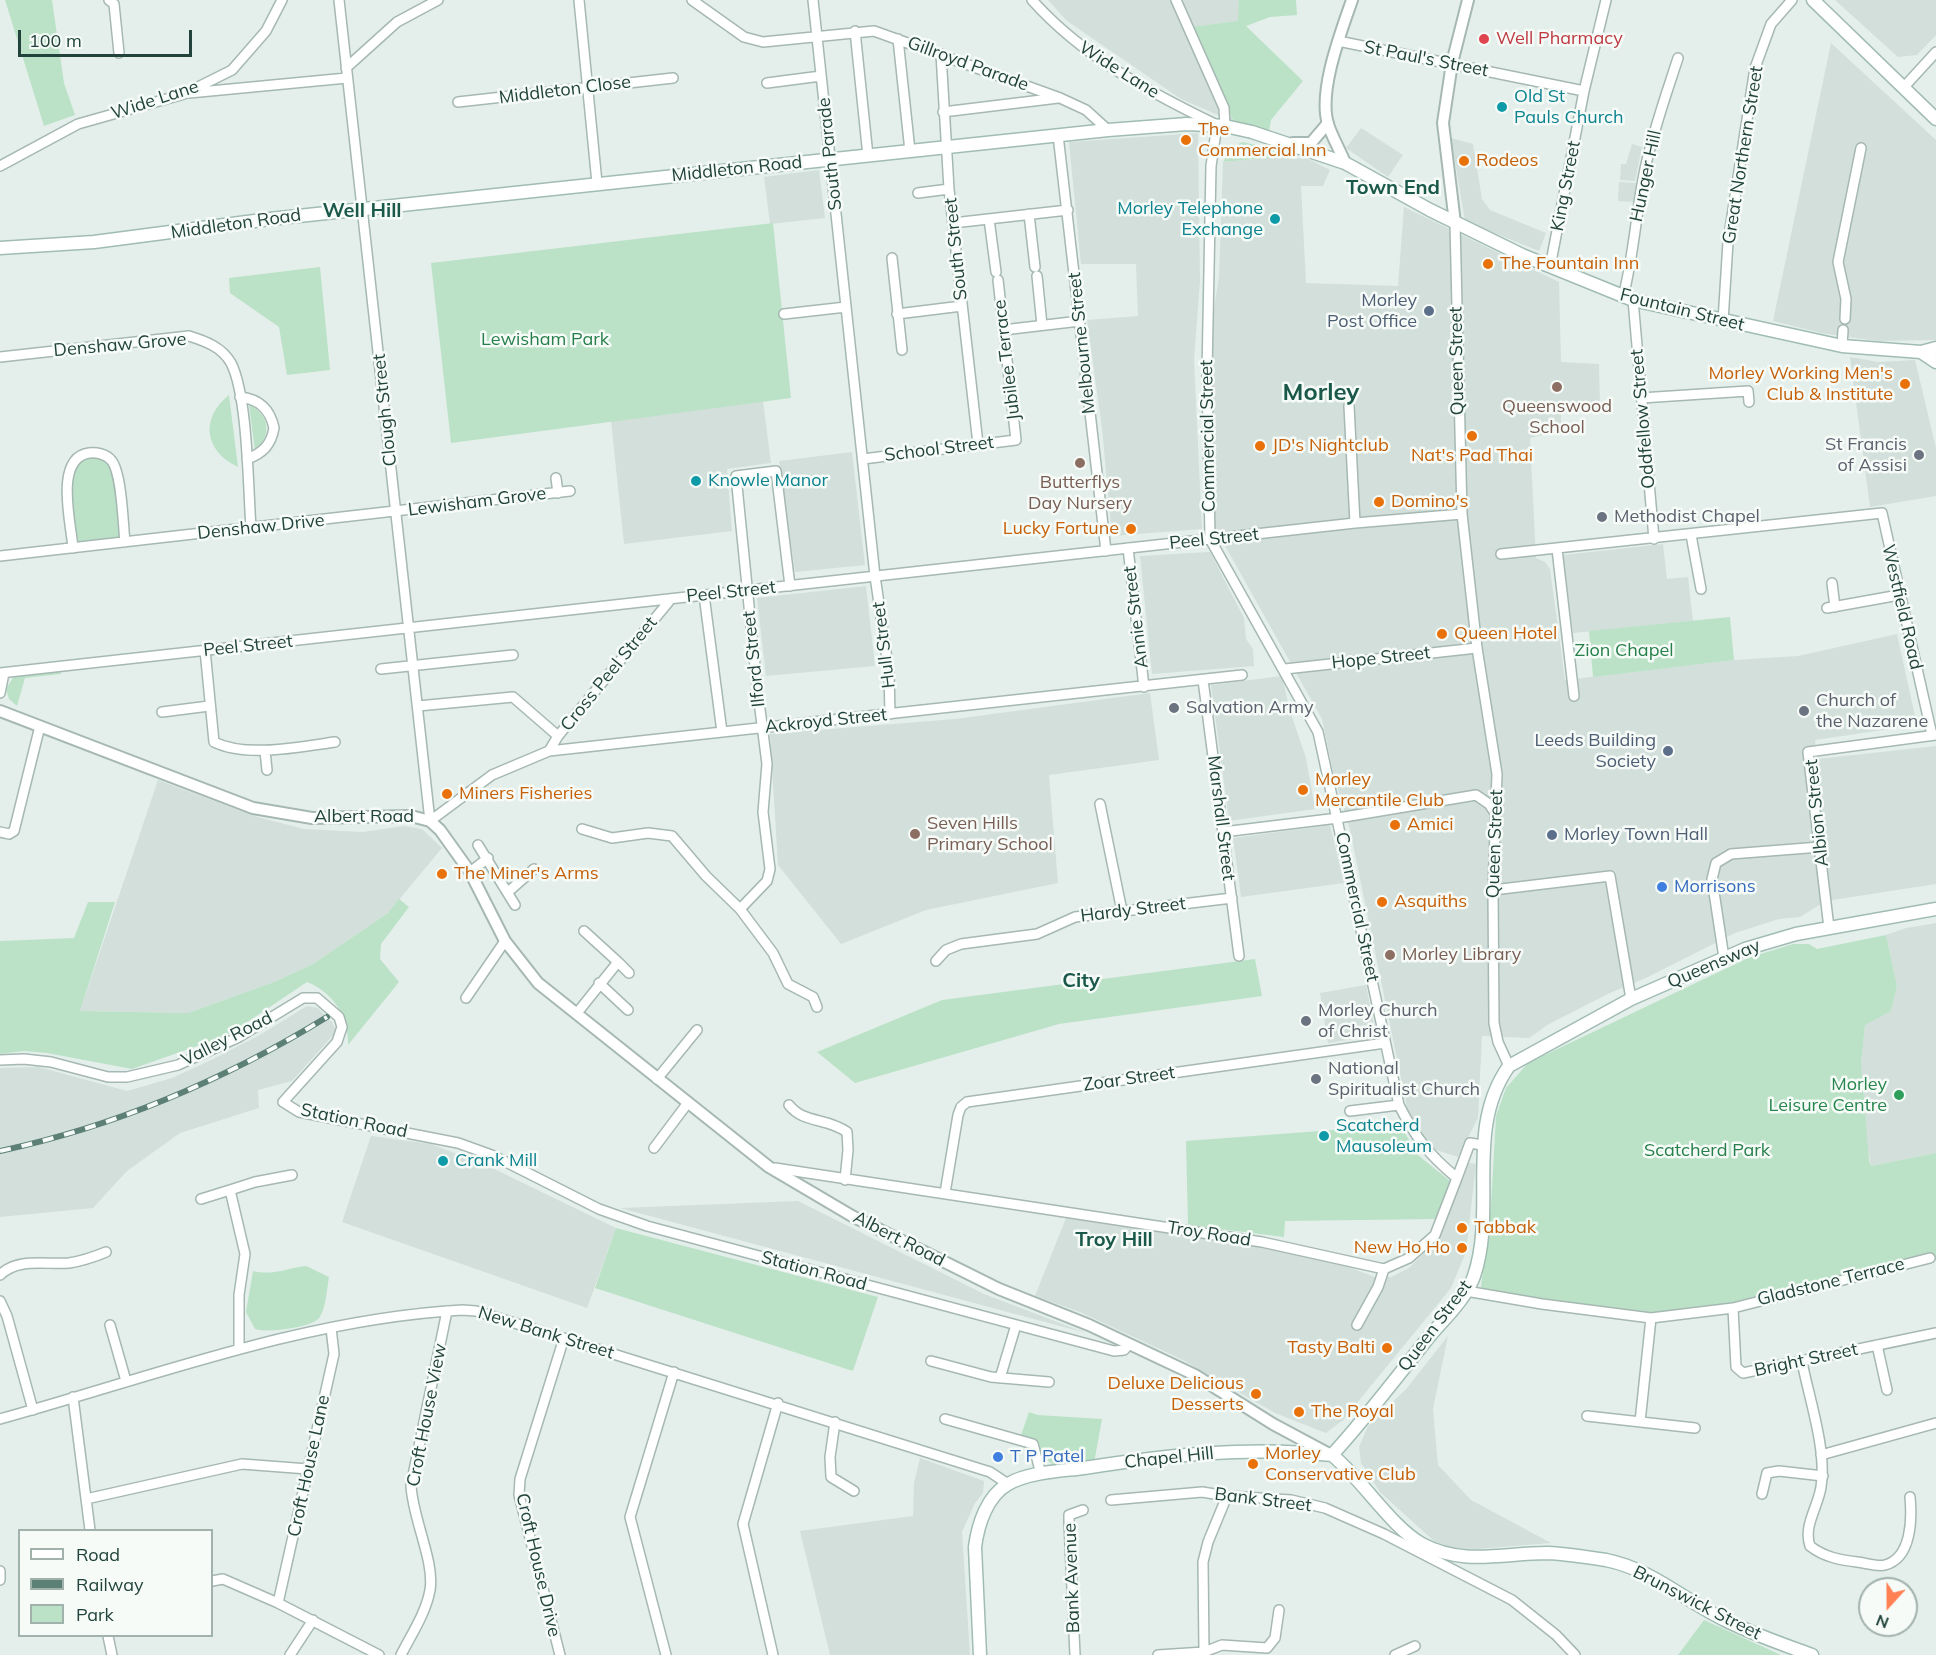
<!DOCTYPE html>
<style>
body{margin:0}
#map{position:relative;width:1936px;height:1655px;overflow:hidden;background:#e4efeb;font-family:Mulish,sans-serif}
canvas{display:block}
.legend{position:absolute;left:18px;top:1529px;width:195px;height:108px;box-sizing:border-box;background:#f6fbf8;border:2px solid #a1b1ac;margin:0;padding:8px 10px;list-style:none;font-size:18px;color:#21433b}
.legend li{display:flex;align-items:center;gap:12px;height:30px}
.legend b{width:30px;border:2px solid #a1b1ac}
.north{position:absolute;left:1858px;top:1577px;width:60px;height:60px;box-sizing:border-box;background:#f6fbf8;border:2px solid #a1b1ac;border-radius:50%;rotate:201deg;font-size:16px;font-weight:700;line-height:24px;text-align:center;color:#21433b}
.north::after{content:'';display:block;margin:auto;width:21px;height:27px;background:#ff8052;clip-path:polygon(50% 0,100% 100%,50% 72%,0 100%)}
.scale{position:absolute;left:18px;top:30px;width:174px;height:27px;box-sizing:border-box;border:3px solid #21433b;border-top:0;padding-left:8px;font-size:18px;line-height:21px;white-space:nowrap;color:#21433b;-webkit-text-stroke:4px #f6fbf8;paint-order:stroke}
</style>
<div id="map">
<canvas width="1936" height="1655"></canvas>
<ul class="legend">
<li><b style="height:8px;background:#fff"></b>Road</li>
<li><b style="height:8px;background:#5c7f76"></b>Railway</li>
<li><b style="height:16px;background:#bbe2c7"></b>Park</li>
</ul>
<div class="north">N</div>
<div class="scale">100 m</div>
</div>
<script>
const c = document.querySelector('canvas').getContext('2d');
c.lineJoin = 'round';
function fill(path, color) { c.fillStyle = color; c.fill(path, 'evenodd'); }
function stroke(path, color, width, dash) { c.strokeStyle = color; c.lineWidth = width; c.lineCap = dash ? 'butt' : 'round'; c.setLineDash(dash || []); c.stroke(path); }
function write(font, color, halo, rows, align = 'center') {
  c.font = font + ' Mulish,sans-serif'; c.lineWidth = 5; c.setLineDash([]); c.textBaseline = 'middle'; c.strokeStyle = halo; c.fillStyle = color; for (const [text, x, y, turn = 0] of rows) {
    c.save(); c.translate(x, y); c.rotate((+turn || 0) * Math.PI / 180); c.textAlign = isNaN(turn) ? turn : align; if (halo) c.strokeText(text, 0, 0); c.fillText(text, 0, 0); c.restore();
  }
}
const built = new Path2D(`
 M1048 0H1239V21L1192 27 1234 122 1181 99 1067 21Z
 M1835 0H1936V35L1917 55 1898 57Z
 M1831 43 1936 140V340L1877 341 1821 333 1773 321Z
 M1361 128 1403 155 1388 177 1346 148Z
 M1198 133 1200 281 1194 360 1202 529 1112 536 1102 428 1087 320 1138 316 1136 264H1081L1069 142Z
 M1451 138 1473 144 1482 199 1490 210 1546 233 1539 251 1465 221Z
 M1632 144 1642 147 1635 181 1620 180 1621 164H1626Z
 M1290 156 1291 159 1306 158 1330 170 1323 186H1301L1306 283 1398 286 1404 207 1559 282 1561 362 1599 364 1600 409 1561 410V431L1530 438 1536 558 1545 562 1550 569 1565 680 1734 660 1798 656 1897 634 1917 725 1815 740 1817 759 1936 746V884L1826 901 1800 917 1779 919 1735 933 1648 977 1610 993 1549 1024 1529 1038 1482 1036 1478 1118 1458 1157 1436 1150 1422 1137 1408 1112 1350 830 1334 776 1322 719 1214 526 1210 433 1213 314 1219 277 1223 162Z
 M819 170 825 218 770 224 764 177Z
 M1619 182 1636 183 1634 202 1618 201Z
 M1850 357 1878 362 1915 360 1936 448V496L1870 507Z
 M763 401 771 463 727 469 732 531 624 544 611 421Z
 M852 452 865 565 795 572 779 461Z
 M1663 544 1667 579 1688 577 1693 621 1573 633 1563 555Z
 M1210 552 1244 618 1246 639 1253 649 1254 666 1152 674 1140 556Z
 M866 586 875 666 766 676 757 598Z
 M1282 676 1290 711 1306 758 1315 809 1229 821 1211 685Z
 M1150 693 1159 760 1049 775 1058 883 926 910 841 944 778 865 770 734 955 719Z
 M158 780 254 816 304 829 363 832 404 826 422 829 442 848 388 913 313 964 274 982 188 1013 80 1011Z
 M1330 825 1344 883 1241 897 1233 838Z
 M1936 923V1153L1871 1166 1864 1127 1861 1064 1865 1024 1891 1011 1897 986 1886 935 1906 928Z
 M1366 985 1374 1025 1367 1037 1328 1043 1320 993Z
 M307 1006 318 1008 332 1022 336 1032 292 1081 258 1090 259 1108 180 1133 127 1171 93 1208 0 1217V1068L39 1067 127 1091 172 1078 213 1059 258 1036Z
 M371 1136 431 1144 444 1149 486 1165 616 1228 587 1308 342 1222Z
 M1469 1163 1476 1164 1466 1252 1451 1288 1343 1420 1326 1433 1275 1413 1183 1360 1080 1312 1035 1296 1066 1218 1305 1254 1327 1258 1374 1277H1391L1409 1268 1438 1239Z
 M798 1201 984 1294 1086 1333 620 1208Z
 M1448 1336 1433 1409 1438 1465 1471 1500 1551 1543 1476 1549 1454 1548 1435 1542 1380 1492 1361 1463 1359 1447 1368 1426 1407 1388Z
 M920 1458 984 1481 983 1493 975 1503 962 1532 970 1655H830L800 1531 913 1516 914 1483Z`);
const green = new Path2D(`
 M5 0H52L64 83 75 115 44 126Z
 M1239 0H1296L1297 15 1270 17 1246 26 1303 81 1271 120 1269 131 1234 122 1191 27 1238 21Z
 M1242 142 1275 149V157L1223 162 1231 148Z
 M773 223 791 398 451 443 431 263Z
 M320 267 330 370 287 375 279 327 230 293 229 278Z
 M229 395 238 467C204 451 200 418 229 395Z
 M249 404C270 415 272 436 255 451Z
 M81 454 111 459 125 542 73 548 70 464Z
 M1730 617 1734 660 1593 677 1589 631Z
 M60 669 61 674 25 678 17 706 9 699 6 689 14 676Z
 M399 899 409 907 381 944 380 959 399 982 348 1045C349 1017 333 992 307 982L228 1035 132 1069 47 1053 24 1051 0 1054V941L74 938 88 902H115L80 1011 188 1013 274 982 313 964 388 913Z
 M1886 935 1897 986 1891 1011 1865 1025 1861 1064 1869 1160 1871 1166 1936 1153V1257L1751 1301 1651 1318 1480 1294 1491 1205 1496 1116 1506 1088 1528 1063 1748 958 1793 944H1809L1817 949Z
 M1255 959 1262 996 1059 1024 855 1083 817 1052 942 1000Z
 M1400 1125 1419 1156 1450 1181 1436 1219 1285 1221 1284 1237 1188 1225 1186 1141Z
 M616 1228 878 1297 853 1371 595 1288Z
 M306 1266 329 1277C327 1288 326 1309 319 1318 311 1328 266 1333 255 1329L246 1312 253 1271C274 1276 286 1268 306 1266Z
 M1029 1412 1038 1415 1102 1419 1094 1463 1057 1467 1019 1441Z
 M1704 1620 1781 1655H1678Z`);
const minor = new Path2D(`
 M109 0 114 4 119 53
 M339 0 430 821
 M579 0 597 183
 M692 0 744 37 763 42 874 31 1060 98 1086 110 1108 130
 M813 0 875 576 889 673 890 714
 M1032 0C1083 57 1149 92 1217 125L1211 166 1207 373 1210 539 1318 732 1399 1105C1415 1137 1429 1155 1457 1178L1470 1143 1482 1145
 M1176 0 1224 108 1225 126
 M855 31 868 156
 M898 39 910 151
 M1338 41 1584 91
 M941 54 949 189 978 444
 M346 68 397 22 438 0
 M767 83 821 76
 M1904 87 1936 52
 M189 93 347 78
 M458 102 673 78
 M943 112 1058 98
 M1058 135 1106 551
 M0 166 78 124 184 94 232 70 266 31 282 0
 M918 193 949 189
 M1029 214 1035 267
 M989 219 996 272
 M953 223 1068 210
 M1455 223 1462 514 1477 648 1497 774 1493 890 1494 1023 1498 1042 1509 1066
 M892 258 902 350
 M1550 267 1584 91 1606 0
 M1037 276 1042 325
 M1623 297C1634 255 1636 211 1645 169 1653 131 1666 95 1678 58
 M1633 300 1654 539
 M784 314 846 307
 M897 314 962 306
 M1845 319 1846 299 1838 262 1861 148
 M1723 321 1728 242 1755 68 1771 24 1792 0
 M1003 330 1080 321
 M1842 346 1843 330
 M0 357 189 336C205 341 222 347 231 363 248 396 248 488 251 528
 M240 397C259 399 270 409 274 428 271 445 263 453 247 459
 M1641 398 1748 391 1749 402
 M1349 406 1355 523
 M863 459 1016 440 998 280
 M556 478 558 493
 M1691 535 1701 589
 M73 548C71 523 54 458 89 453 96 452 106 454 111 460 122 472 123 525 125 542
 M1128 548 1144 687
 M1557 549 1574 696
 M1501 554 1882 513 1932 735
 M0 556 570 491
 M1832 583 1835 607
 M704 595 722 732
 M1827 608 1899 595
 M205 650 214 742C246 758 299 747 335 742
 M381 669 513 655
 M1285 669 1477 648
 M0 673 1355 523 1462 514
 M1203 680 1239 956
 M0 693 4 673
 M418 706 513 697 558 736
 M162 712 209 706
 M265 751 267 770
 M549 751 558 736 671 599
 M1100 804 1122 911
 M430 821 492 775 549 751 1242 675
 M582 829 612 838 648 833 672 836 706 876 740 909 773 953 788 984 813 997 817 1007
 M0 832 9 834 14 831 40 726
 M1223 832 1338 818 1476 795 1489 804 1495 813
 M478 845 515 905
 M470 872 488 858
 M1493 890 1610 876 1631 999
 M508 892 534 869
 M740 909 767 881 770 869 763 812 767 764 757 686 736 476 776 471 790 586
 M1829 928 1808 752 1936 735
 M1724 958 1712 879 1716 863 1731 854 1820 847
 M936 961 946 950 961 944 1037 934 1075 917 1232 898
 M618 962 629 973
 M599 983 628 1010
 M466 998 505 941
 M577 1013 618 962 584 931
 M0 1060 24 1059 51 1062 108 1077H127L178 1065 239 1037 303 998H317L339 1017 342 1027 337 1042 283 1102 299 1112 458 1143 494 1156 599 1209 647 1226 1114 1351 1124 1350 1129 1344
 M657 1079 697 1030
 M789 1105C804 1124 826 1117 847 1132L848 1150 845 1180
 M1350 1111 1399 1105
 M654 1148 687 1104
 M775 1168 1262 1242 1384 1269 1409 1258 1435 1235 1457 1178
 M945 1193 958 1115 961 1107 967 1102 1385 1043
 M201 1199 230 1190
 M0 1275C18 1257 47 1265 69 1263 82 1261 94 1257 106 1252
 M1466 1291 1542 1304 1651 1318 1733 1308 1930 1258
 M0 1301 7 1316 33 1410
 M1733 1308 1736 1367 1743 1373 1936 1333
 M110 1325 126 1381
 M1357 1325 1378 1287 1384 1269
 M1877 1345 1887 1390
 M239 1349V1295L245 1254 230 1190 255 1182 292 1175
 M931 1361 991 1377 1049 1382
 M1802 1362C1809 1398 1827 1450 1821 1487 1818 1507 1803 1526 1810 1546 1824 1557 1840 1560 1857 1562 1866 1563 1877 1567 1885 1565 1912 1558 1912 1518 1910 1497
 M1000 1378 1016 1325
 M73 1397 90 1530
 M1587 1416 1695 1428
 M0 1419C152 1377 303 1319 462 1310L476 1311 990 1472 1008 1484
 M945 1419 1033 1444 1041 1474
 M835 1422 830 1457 831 1477 854 1491
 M1640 1422 1651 1318
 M1821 1455 1936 1423
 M1762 1494 1767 1473 1779 1471 1823 1476
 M86 1499 242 1464 308 1469
 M1111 1500 1202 1492 1227 1496 1291 1500 1325 1508 1384 1534 1512 1600 1556 1635 1575 1655
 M0 1571V1580
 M212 1581 223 1579 278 1603 379 1655
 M278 1603 334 1354 331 1328
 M108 1636 112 1655
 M1204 1652 1222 1645 1267 1648 1275 1638 1279 1610
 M290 1655 313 1620
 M401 1655C411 1635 426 1613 430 1590 435 1562 412 1517 411 1485L447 1311
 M560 1655 519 1495 520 1479 564 1338
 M666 1655 630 1517 674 1372
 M773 1655 743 1524 778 1403
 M1075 1655 1069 1522V1515L1083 1510
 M1158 1655 1204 1652 1203 1562 1208 1542 1227 1496
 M1395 1655 1415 1646`);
const tertiary = new Path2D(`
 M1293 143H1311L1328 123
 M1345 163C1340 150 1332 137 1328 124 1318 91 1341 32 1352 0
 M1455 223 1443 123 1452 63 1468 0
 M0 711 253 808 312 818 411 816 430 821 440 830 470 872 505 941 538 983 769 1167 852 1216 999 1289 1089 1325 1195 1375 1273 1424 1329 1454`);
const secondary = new Path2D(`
 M1813 0 1936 119
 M0 248 94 242 270 219 1108 130 1187 124 1225 126 1252 132 1345 163 1430 210 1522 255 1633 300 1842 346 1921 352 1936 348
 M1921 352 1936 362
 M1332 1455C1366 1418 1396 1378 1428 1338 1443 1320 1466 1299 1474 1276 1497 1208 1464 1129 1509 1066L1631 999 1745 949 1796 934 1936 909
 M1332 1455C1362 1479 1392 1528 1422 1544 1463 1566 1504 1553 1547 1553 1567 1554 1587 1557 1606 1560 1651 1569 1684 1600 1723 1619 1752 1634 1782 1644 1812 1655
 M980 1655 975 1547C978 1524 987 1496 1008 1484 1029 1472 1061 1471 1084 1468 1167 1455 1248 1446 1332 1455`);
const rail = new Path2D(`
 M0 1151C117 1126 226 1079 327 1017`);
const markers = [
 [1484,39,6,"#e0444e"],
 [1502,107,6,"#0f9aa8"],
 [1186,140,6,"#e8710a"],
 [1464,161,6,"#e8710a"],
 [1275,219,6,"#0f9aa8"],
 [1488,264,6,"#e8710a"],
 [1429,311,6,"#5c6f8a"],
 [1905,384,6,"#e8710a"],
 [1557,387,6,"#8d6e63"],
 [1472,436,6,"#e8710a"],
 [1260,446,6,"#e8710a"],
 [1919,455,6,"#6b7280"],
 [1080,463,6,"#8d6e63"],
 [696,481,6,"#0f9aa8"],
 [1379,502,6,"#e8710a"],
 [1602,517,6,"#6b7280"],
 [1131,529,6,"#e8710a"],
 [1442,634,6,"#e8710a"],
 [1174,708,6,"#6b7280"],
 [1804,711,6,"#6b7280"],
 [1668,751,6,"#5c6f8a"],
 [1303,790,6,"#e8710a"],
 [447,794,6,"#e8710a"],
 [1395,825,6,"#e8710a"],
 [915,834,6,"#8d6e63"],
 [1552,835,6,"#5c6f8a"],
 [442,874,6,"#e8710a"],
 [1662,887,6,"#3f7fe0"],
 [1382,902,6,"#e8710a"],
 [1390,955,6,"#8d6e63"],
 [1306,1021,6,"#6b7280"],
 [1316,1079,6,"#6b7280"],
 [1899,1095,6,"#2e9e5b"],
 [1324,1136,6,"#0f9aa8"],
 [443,1161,6,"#0f9aa8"],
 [1462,1228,6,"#e8710a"],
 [1462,1248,6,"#e8710a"],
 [1387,1348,6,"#e8710a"],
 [1256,1394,6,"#e8710a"],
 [1299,1412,6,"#e8710a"],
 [998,1457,6,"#3f7fe0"],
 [1253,1464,6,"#e8710a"]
];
const healthNames = [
 ["Well Pharmacy",1496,39]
];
const streetNames = [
 ["St Paul's Street",1426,59,11],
 ["Gillroyd Parade",968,64,20],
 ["Wide Lane",1119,70,32],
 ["Middleton Close",565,90,-7],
 ["Wide Lane",155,100,-18],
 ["South Parade",830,154,-96],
 ["Great Northern Street",1743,155,-81],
 ["Middleton Road",737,169,-6],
 ["Hunger Hill",1646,176,-78],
 ["King Street",1566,186,-79],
 ["Middleton Road",236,224,-8],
 ["South Street",956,249,-96],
 ["Fountain Street",1682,310,14],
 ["Melbourne Street",1082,343,-96],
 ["Denshaw Grove",120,345,-5],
 ["Jubilee Terrace",1007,360,-97],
 ["Queen Street",1457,361,-91],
 ["Clough Street",385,410,-96],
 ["Oddfellow Street",1643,419,-95],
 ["Commercial Street",1208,436,-91],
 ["School Street",939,449,-7],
 ["Lewisham Grove",477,502,-7],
 ["Denshaw Drive",261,527,-6],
 ["Peel Street",1214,539,-6],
 ["Peel Street",731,592,-6],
 ["Westfield Road",1902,607,77],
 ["Annie Street",1136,617,-97],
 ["Hull Street",884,645,-97],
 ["Peel Street",248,646,-6],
 ["Hope Street",1381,658,-6],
 ["Ilford Street",754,659,-96],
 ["Cross Peel Street",609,674,-51],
 ["Ackroyd Street",826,721,-6],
 ["Albion Street",1817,813,-96],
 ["Albert Road",364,817],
 ["Marshall Street",1221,818,83],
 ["Queen Street",1495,844,-88],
 ["Commercial Street",1357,907,78],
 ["Hardy Street",1133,910,-7],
 ["Queensway",1714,964,-23],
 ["Valley Road",227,1039,-27],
 ["Zoar Street",1129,1079,-8],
 ["Station Road",354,1121,12],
 ["Troy Road",1209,1234,9],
 ["Albert Road",899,1239,27],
 ["Station Road",814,1271,15],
 ["Gladstone Terrace",1831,1282,-14],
 ["Queen Street",1435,1326,-53],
 ["New Bank Street",546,1333,17],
 ["Bright Street",1806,1360,-12],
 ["Croft House View",427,1415,-79],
 ["Chapel Hill",1169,1458,-6],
 ["Croft House Lane",309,1466,-78],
 ["Bank Street",1263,1500,7],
 ["Croft House Drive",538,1565,77],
 ["Bank Avenue",1072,1578,-92],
 ["Brunswick Street",1697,1603,27]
];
const cultureNames = [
 ["Old St",1514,97],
 ["Pauls Church",1514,118],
 ["Morley Telephone",1263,209,"right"],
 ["Exchange",1263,230,"right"],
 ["Knowle Manor",708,481],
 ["Scatcherd",1336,1126],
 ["Mausoleum",1336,1147],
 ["Crank Mill",455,1161]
];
const foodNames = [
 ["The",1198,130],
 ["Commercial Inn",1198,151],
 ["Rodeos",1476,161],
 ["The Fountain Inn",1500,264],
 ["Morley Working Men's",1893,374,"right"],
 ["Club & Institute",1893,395,"right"],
 ["JD's Nightclub",1272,446],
 ["Nat's Pad Thai",1472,456,"center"],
 ["Domino's",1391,502],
 ["Lucky Fortune",1119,529,"right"],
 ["Queen Hotel",1454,634],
 ["Morley",1315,780],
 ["Mercantile Club",1315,801],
 ["Miners Fisheries",459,794],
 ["Amici",1407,825],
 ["The Miner's Arms",454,874],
 ["Asquiths",1394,902],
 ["Tabbak",1474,1228],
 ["New Ho Ho",1450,1248,"right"],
 ["Tasty Balti",1375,1348,"right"],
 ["Deluxe Delicious",1244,1384,"right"],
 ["Desserts",1244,1405,"right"],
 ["The Royal",1311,1412],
 ["Morley",1265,1454],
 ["Conservative Club",1265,1475]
];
const serviceNames = [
 ["Morley",1417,301],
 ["Post Office",1417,322],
 ["Leeds Building",1656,741],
 ["Society",1656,762],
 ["Morley Town Hall",1564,835,"left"]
];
const parkNames = [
 ["Lewisham Park",545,340],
 ["Zion Chapel",1624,651],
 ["Scatcherd Park",1707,1151]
];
const educationNames = [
 ["Queenswood",1557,407],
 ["School",1557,428],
 ["Butterflys",1080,483],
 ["Day Nursery",1080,504],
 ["Seven Hills",927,824,"left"],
 ["Primary School",927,845,"left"],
 ["Morley Library",1402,955,"left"]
];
const worshipNames = [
 ["St Francis",1907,445,"right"],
 ["of Assisi",1907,466,"right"],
 ["Methodist Chapel",1614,517],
 ["Church of",1816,701],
 ["the Nazarene",1816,722],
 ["Salvation Army",1186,708],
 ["Morley Church",1318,1011],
 ["of Christ",1318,1032],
 ["National",1328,1069],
 ["Spiritualist Church",1328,1090]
];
const shopNames = [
 ["Morrisons",1674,887],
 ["T P Patel",1010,1457]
];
const leisureNames = [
 ["Morley",1887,1085],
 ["Leisure Centre",1887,1106]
];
const neighbourhoodNames = [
 ["Town End",1393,188],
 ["Well Hill",362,211],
 ["City",1081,981],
 ["Troy Hill",1114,1240]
];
const districtNames = [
 ["Morley",1321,393]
];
fill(built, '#d2dfda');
fill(green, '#bbe2c7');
stroke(minor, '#a6b8b3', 12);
stroke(tertiary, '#a6b8b3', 14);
stroke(secondary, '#a1bcb3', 15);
stroke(minor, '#fff', 9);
stroke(tertiary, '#fff', 10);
stroke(secondary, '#fff', 12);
stroke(rail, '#5c7f76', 6);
stroke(rail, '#f6fbf8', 4, [11]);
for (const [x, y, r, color] of markers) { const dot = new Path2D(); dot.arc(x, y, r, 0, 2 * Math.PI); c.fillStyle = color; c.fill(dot); stroke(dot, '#f6fbf8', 2); }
write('18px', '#be3a42', '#f6fbf8', healthNames, 'left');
write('18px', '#21433b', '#f6fbf8', streetNames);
write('18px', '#0d838f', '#f6fbf8', cultureNames, 'left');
write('18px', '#c56008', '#f6fbf8', foodNames, 'left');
write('18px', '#4e5e75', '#f6fbf8', serviceNames, 'right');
write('18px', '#267f4a', '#f6fbf8', parkNames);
write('18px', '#785e54', '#f6fbf8', educationNames);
write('18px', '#5b616d', '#f6fbf8', worshipNames, 'left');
write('18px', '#366cbe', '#f6fbf8', shopNames, 'left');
write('18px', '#27864d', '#f6fbf8', leisureNames, 'right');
write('bold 20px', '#1a584a', '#f6fbf8', neighbourhoodNames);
write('bold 24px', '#1a584a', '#f6fbf8', districtNames);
</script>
